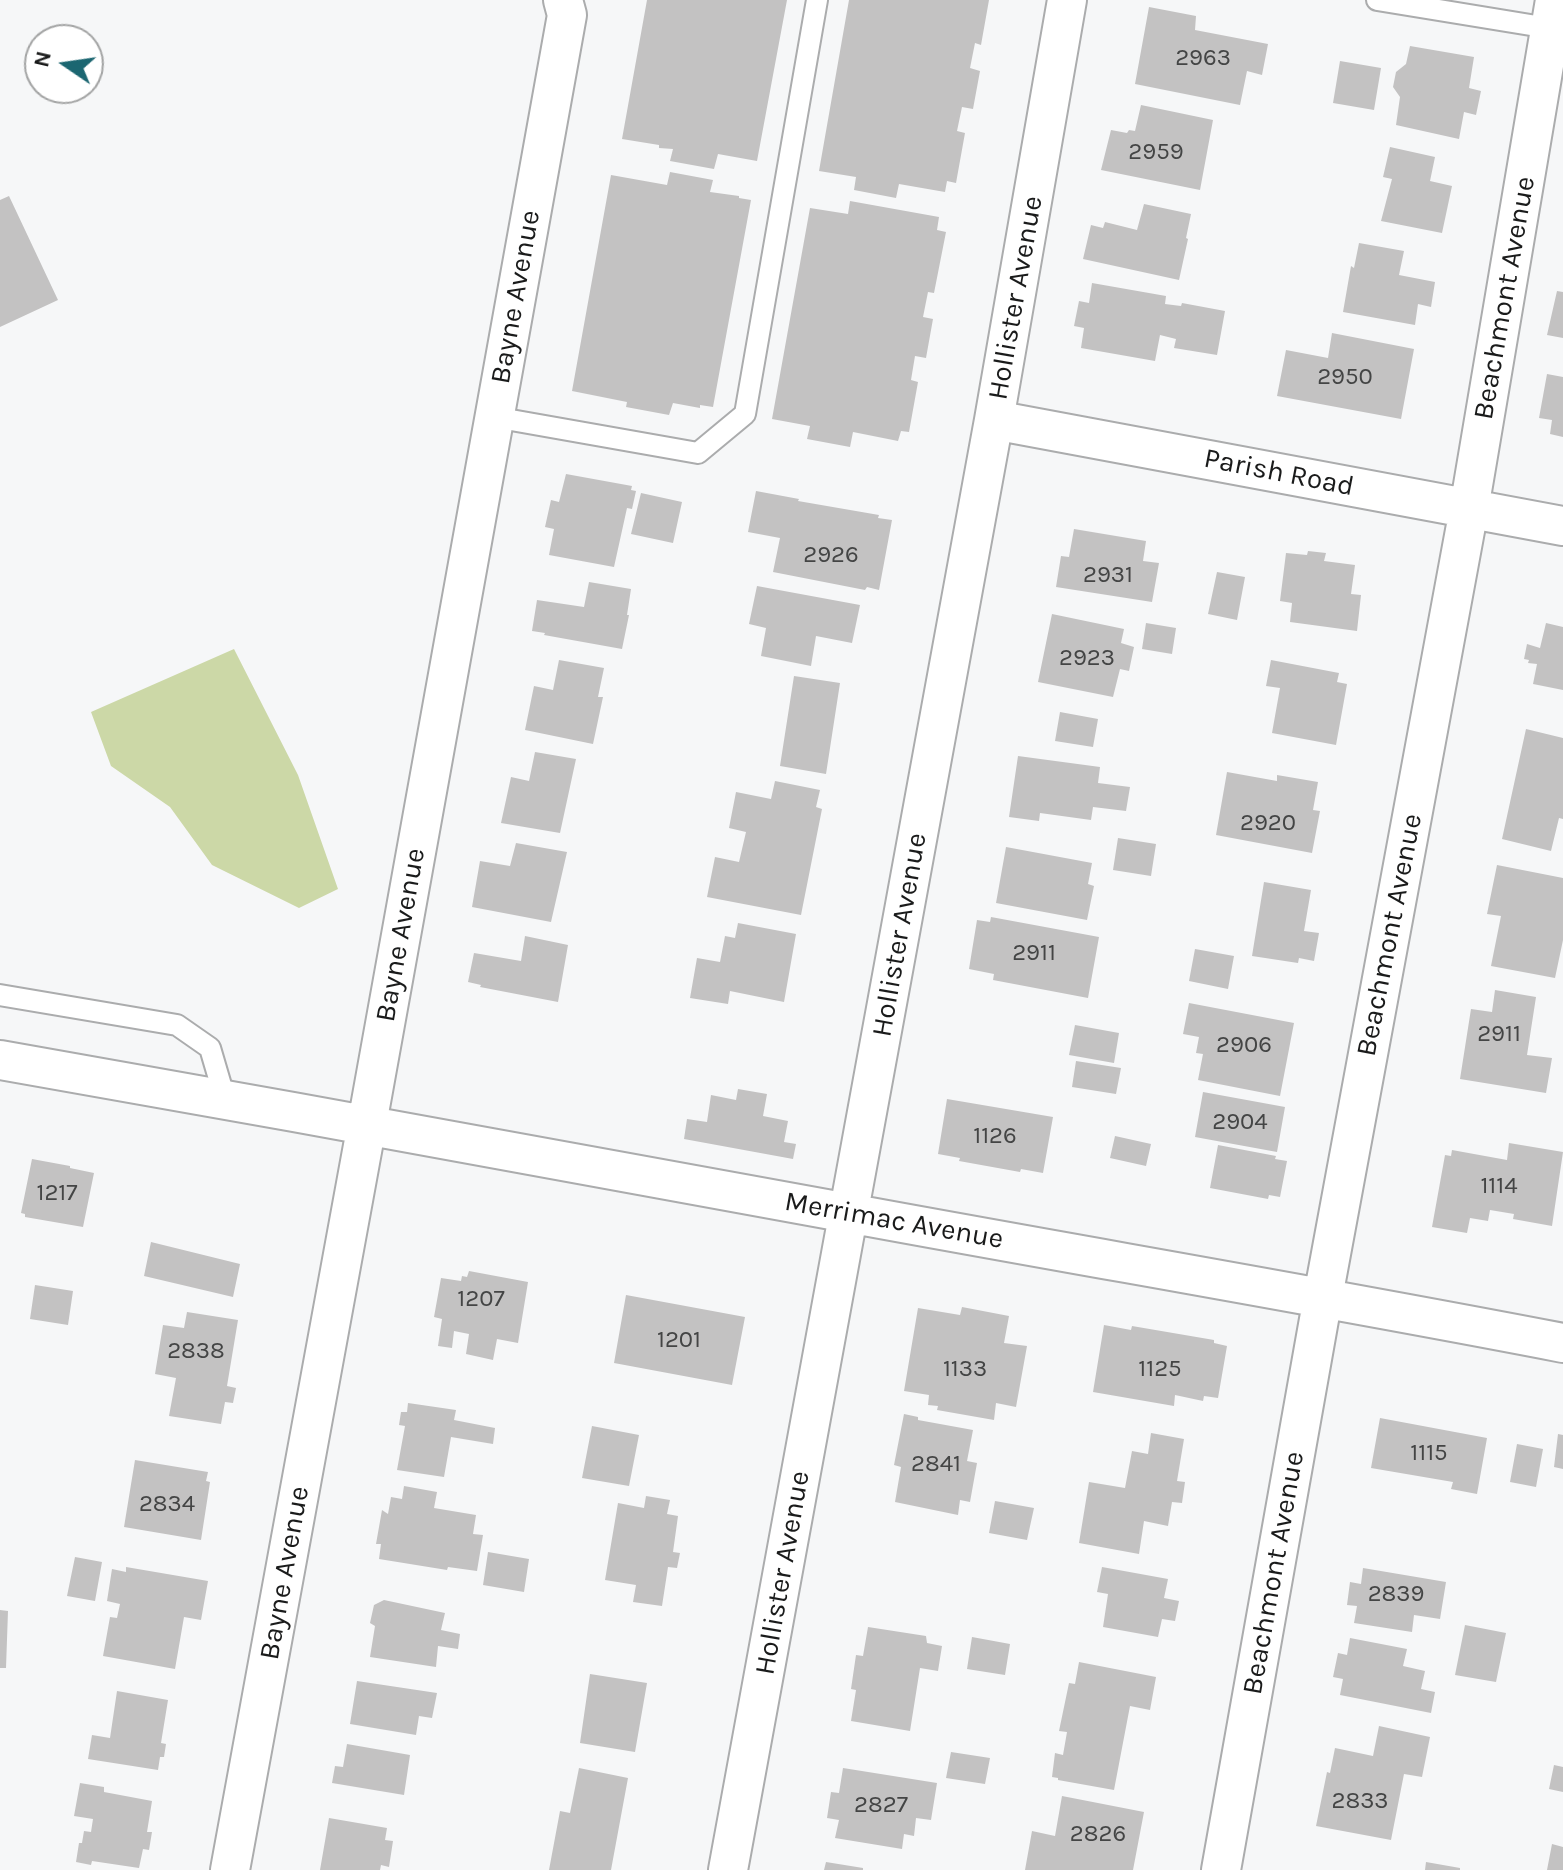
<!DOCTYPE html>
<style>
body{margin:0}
#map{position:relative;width:1563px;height:1870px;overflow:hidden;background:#f6f7f8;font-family:Karla,sans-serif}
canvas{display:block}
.north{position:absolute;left:24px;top:24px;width:80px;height:80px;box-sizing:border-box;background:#fff;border:2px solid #a3a4a4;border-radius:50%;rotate:283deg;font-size:22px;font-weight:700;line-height:32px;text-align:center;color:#1a1b1b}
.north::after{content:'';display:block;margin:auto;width:28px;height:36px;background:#1b6671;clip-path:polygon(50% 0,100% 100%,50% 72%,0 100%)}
</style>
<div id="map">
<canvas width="1563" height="1870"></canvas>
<div class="north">N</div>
</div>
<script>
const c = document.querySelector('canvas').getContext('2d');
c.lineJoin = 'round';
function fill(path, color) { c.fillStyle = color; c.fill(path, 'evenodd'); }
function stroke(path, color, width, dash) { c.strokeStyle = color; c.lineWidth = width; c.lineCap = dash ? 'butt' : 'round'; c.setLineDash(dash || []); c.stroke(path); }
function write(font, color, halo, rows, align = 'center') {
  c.font = font + ' Karla,sans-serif'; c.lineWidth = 6; c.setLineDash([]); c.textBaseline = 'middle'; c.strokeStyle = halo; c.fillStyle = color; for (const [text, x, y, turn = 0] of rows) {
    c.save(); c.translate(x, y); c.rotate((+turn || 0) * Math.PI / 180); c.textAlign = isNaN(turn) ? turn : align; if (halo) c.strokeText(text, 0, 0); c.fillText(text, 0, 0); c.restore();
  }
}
const green = new Path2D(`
 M234 649 298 775 338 889 299 908 212 865 170 807 111 766 91 712Z`);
const building = new Path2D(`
 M647 0H787L757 161 718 154 714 169 670 161 673 149 659 148V145L622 139Z
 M849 0H989L981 45 975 43 970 68 980 71 973 109 962 107 957 131 965 133 956 183 947 181 945 192 899 184 896 198 854 190 856 177 819 171Z
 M1149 7 1196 16 1195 30 1268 44 1262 75 1247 71 1240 105 1135 84Z
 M1410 46 1474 57 1469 88 1481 91 1476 115 1464 112 1459 139 1396 125 1400 97 1393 87 1396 72 1406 64Z
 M1340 61 1381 68 1374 110 1333 103Z
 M1141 105 1213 120 1200 190 1101 170 1111 130 1127 133 1129 130 1135 131Z
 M1390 147 1435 157 1430 181 1452 186 1442 233 1381 221 1392 179 1383 177Z
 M670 172 713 180 710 192 739 196V198L751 200 713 407 700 405V408L673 403 669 415 626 407 627 402 572 391 611 175 667 185Z
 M9 196 58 300 0 327V200Z
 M850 201 939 217 937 230 946 232 934 293 928 292 923 317 933 319 926 358 915 356 911 380 918 382 909 432 901 431 898 441 853 432 850 447 807 439 810 426 772 419 810 208 848 214Z
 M1144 204 1191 214 1186 238 1188 239 1179 280 1083 259 1091 225 1103 228 1105 222 1137 230Z
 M1359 243 1404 251 1399 275 1435 282 1431 307 1418 304 1415 325 1343 312 1351 266 1354 268Z
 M1092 283 1166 296 1165 304 1181 306 1182 303 1225 311 1217 355 1174 348 1176 339 1160 335 1155 361 1081 348 1084 328 1074 326 1079 301 1089 303Z
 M1557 291 1563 292V338L1547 335Z
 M1332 333 1414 349 1401 419 1277 396 1286 350 1328 358Z
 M1547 374 1563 377V437L1550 434 1552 420 1539 418Z
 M566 474 632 486 631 490 636 491 632 509 627 508 614 567 549 555 554 529 545 527 551 500 559 502Z
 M756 491 799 499 798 501 879 515 878 518 892 520 879 590 867 587 865 590 773 572 780 538 748 532Z
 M641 493 682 502 673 543 631 534Z
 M1074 529 1146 541 1143 561 1159 563 1152 602 1056 587 1061 556 1069 557Z
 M1308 551 1326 553 1324 561 1355 565 1351 594 1361 595 1357 631 1290 622 1292 603 1280 601 1286 553 1307 555Z
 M1217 572 1245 577 1237 620 1208 614Z
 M589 582 631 589 627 615H629L622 649 544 635 545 633 532 631 537 600 584 607Z
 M757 586 860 605 852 643 816 636 811 666 761 656 766 628 749 624Z
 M1052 614 1124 629 1121 643 1134 647 1129 671 1120 669 1113 697 1038 682Z
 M1146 623 1176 628 1172 654 1142 649Z
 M1546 623 1563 627V690L1533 684 1537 664 1528 663 1529 660 1524 659 1527 644 1540 648Z
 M559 660 604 668 598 697H603L593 744 525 730 534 686 553 690Z
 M1271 660 1339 673 1337 682 1347 684 1336 745 1272 733 1280 688 1266 686Z
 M794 676 840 683 826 774 780 766Z
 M1060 712 1098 719 1093 747 1055 741Z
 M1526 729 1563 738V819L1559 818 1551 851 1502 839Z
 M535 752 576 759 560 833 501 823 511 777 529 781Z
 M1018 756 1100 767 1098 783 1130 787 1126 811 1093 807 1091 820 1040 813 1039 821 1009 817Z
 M1227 772 1277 781V775L1318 782 1313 810 1320 811 1312 853 1216 835Z
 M775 781 820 790 816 807 822 809 801 915 707 897 715 857 739 862 746 832 729 828 736 792 771 799Z
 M1118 838 1156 844 1151 876 1113 870Z
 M516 843 567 852 551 922 472 907 480 861 510 866Z
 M1006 847 1092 863 1088 884 1094 886 1087 920 996 903Z
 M1497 865 1563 878V940L1555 978 1491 966 1501 916 1487 914Z
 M1264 882 1311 890 1304 931 1319 933 1314 961 1299 958 1298 963 1252 956Z
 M991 917 1099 937 1088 998 993 980 994 974 969 969 977 920 990 922Z
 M738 923 796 934 784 1002 730 991 728 1004 690 998 697 958 720 962 725 936 735 938Z
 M525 936 568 945 558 1002 480 987 481 985 468 982 474 953 521 961Z
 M1195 949 1234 956 1228 989 1189 981Z
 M1495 990 1536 997 1527 1055 1552 1058 1546 1093 1460 1079 1471 1009 1492 1012Z
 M1189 1003 1294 1023 1280 1096 1198 1080 1203 1054 1196 1053 1199 1037 1183 1034Z
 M1075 1025 1119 1033 1114 1063 1069 1055Z
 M1076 1061 1121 1068 1116 1094 1072 1087Z
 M738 1089 767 1094 763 1116 788 1121 784 1142 796 1144 793 1159 684 1139 687 1119 707 1122 711 1095 736 1100Z
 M1203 1092 1285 1107 1277 1152 1195 1137Z
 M947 1099 1053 1117 1043 1173 1021 1169 1020 1172 959 1161 960 1158 938 1154Z
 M1115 1136 1151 1144 1146 1166 1110 1158Z
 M1509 1143 1563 1152 1552 1226 1513 1219 1514 1214 1490 1210 1488 1221 1470 1218 1467 1233 1432 1227 1445 1155 1451 1156 1452 1150 1507 1160Z
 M1218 1145 1276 1156 1275 1159 1287 1161 1280 1197 1269 1195 1268 1199 1210 1188Z
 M32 1159 70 1166V1168L94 1173 83 1227 25 1217V1214L21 1213Z
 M151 1242 240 1264 233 1297 144 1276Z
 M469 1271 528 1282 518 1343 497 1339 493 1360 466 1354 469 1334 454 1331 452 1348 438 1346 442 1319 434 1317 441 1278 461 1281 462 1276 467 1277Z
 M35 1285 73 1291 68 1325 30 1319Z
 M626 1295 745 1317 732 1385 614 1363Z
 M962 1307 1009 1316 1004 1343 1027 1346 1016 1407 996 1403 994 1420 937 1410 938 1406 928 1405 929 1395 904 1391 918 1308 960 1315Z
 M187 1312 238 1320 227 1386 236 1388 233 1403 225 1402 221 1424 169 1416 176 1378 155 1374 163 1325 184 1328Z
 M1104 1325 1131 1330 1132 1326 1214 1340V1343L1227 1346 1218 1398 1204 1396 1203 1401 1175 1395 1174 1406 1093 1392Z
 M408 1403 456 1410 454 1420 495 1428 493 1444 451 1437 444 1477 397 1470 405 1426 399 1425 401 1412H407Z
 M904 1414 918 1417V1420L973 1430 967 1461 977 1463 970 1502 960 1500 958 1515 895 1502 901 1467 894 1465Z
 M1380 1418 1487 1438 1477 1494 1451 1489 1453 1482 1371 1468Z
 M592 1426 639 1435 629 1486 582 1478Z
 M1151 1433 1184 1439 1177 1481 1185 1482 1182 1503 1172 1502 1168 1526 1144 1521 1139 1554 1079 1543 1089 1482 1125 1488 1132 1451 1148 1454Z
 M1558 1434 1563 1435V1469L1554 1467Z
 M1517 1444 1543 1449 1536 1487 1510 1482Z
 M135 1460 208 1472 206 1481 210 1482 201 1540 124 1527Z
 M404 1486 437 1492 434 1508 476 1515 473 1534 483 1535 477 1571 448 1567 447 1570 379 1559 381 1544H376L382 1510 388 1514 391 1497 402 1499Z
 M646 1496 670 1500 667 1514 678 1516 673 1552 680 1553 677 1568 668 1567 662 1606 633 1602 636 1585 605 1580 618 1503 644 1508Z
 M995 1501 1034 1508 1027 1540 989 1533Z
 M488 1552 529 1559 524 1592 483 1585Z
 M75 1557 102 1562 95 1601 67 1596Z
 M126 1567 208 1581 201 1620 184 1617 175 1669 103 1656 110 1617 117 1618 120 1604 107 1601 112 1569 126 1572Z
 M1102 1567 1168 1579 1164 1598 1179 1601 1175 1621 1162 1619 1158 1637 1103 1627 1108 1594 1097 1592Z
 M1363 1568 1446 1582 1440 1619 1414 1615 1412 1632 1354 1623 1357 1606 1347 1605 1350 1582 1361 1584Z
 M384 1600 445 1613 441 1630 460 1634 458 1649 438 1646 436 1667 370 1657 375 1626 370 1623 374 1605Z
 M0 1610 8 1611 6 1668H0Z
 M1465 1625 1506 1633 1496 1682 1455 1675Z
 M868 1627 926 1636 927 1643 942 1646 938 1671 920 1668 910 1731 851 1721 856 1690 851 1689 856 1655 863 1656Z
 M972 1637 1010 1644 1005 1675 967 1669Z
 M1350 1638 1407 1649 1403 1666 1425 1671 1421 1689 1435 1692 1431 1713 1340 1695 1343 1679 1333 1677 1338 1653 1347 1655Z
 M1079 1662 1156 1677 1150 1710 1130 1706 1114 1790 1058 1780V1778L1052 1777 1055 1753 1063 1755 1067 1732 1059 1731 1069 1683 1075 1684Z
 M590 1674 647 1683 635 1752 580 1743Z
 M357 1681 437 1693 432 1718 419 1716 416 1735 350 1724Z
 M117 1691 168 1700 161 1743 166 1744 164 1757H160L158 1770 88 1759 92 1735 110 1738Z
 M1379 1726 1430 1737 1422 1777 1404 1774 1391 1840 1316 1826 1327 1772 1330 1773 1335 1748 1373 1756Z
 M347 1744 410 1755 404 1795 332 1783 335 1766 343 1767Z
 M951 1752 990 1758 985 1784 946 1778Z
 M1554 1765 1563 1767V1792L1549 1789Z
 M579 1768 628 1778 611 1870H549L560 1811 570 1813Z
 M843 1768 937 1783 931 1820 916 1818 914 1836 904 1834 902 1849 835 1838 839 1820 827 1818 831 1792 839 1793Z
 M80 1783 104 1787V1792L152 1801 147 1832H152L149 1850 143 1849 139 1868 92 1861 91 1865 76 1862 79 1843H82L84 1831 91 1832 93 1819 74 1816Z
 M1062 1796 1144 1812 1133 1870H1025L1032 1831 1055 1836Z
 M329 1818 387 1828 385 1840 393 1841 389 1867 381 1865 380 1870H320Z
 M1552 1844 1563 1847V1870H1547Z
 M826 1862 863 1868V1870H824Z
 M1426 1862 1460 1868V1870H1425Z`);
const lane = new Path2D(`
 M1377 0 1555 29
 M494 417 698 453 745 414 817 0
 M0 995 177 1025 210 1048 225 1099`);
const street = new Path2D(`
 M994 420 1563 526
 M0 1060C283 1109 566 1162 848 1213 1087 1257 1325 1297 1563 1343
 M230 1870 367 1124 567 15 563 0
 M728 1870 994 420 1067 0
 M1221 1870 1323 1297 1469 509 1555 0`);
const numberNames = [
 ["2963",1203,58],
 ["2959",1156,152],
 ["2950",1345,377],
 ["2926",831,555],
 ["2931",1108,575],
 ["2923",1087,658],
 ["2920",1268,823],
 ["2911",1034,953],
 ["2911",1499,1034],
 ["2906",1244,1045],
 ["2904",1240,1122],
 ["1126",995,1136],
 ["1114",1499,1186],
 ["1217",57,1193],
 ["1207",481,1299],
 ["1201",679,1340],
 ["2838",196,1351],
 ["1133",965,1369],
 ["1125",1160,1369],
 ["1115",1429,1453],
 ["2841",936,1464],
 ["2834",167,1504],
 ["2839",1396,1594],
 ["2833",1360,1801],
 ["2827",881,1805],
 ["2826",1098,1834]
];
const streetNames = [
 ["Bayne Avenue",516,297,-80],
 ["Hollister Avenue",1016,298,-80],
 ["Beachmont Avenue",1505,298,-80],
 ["Parish Road",1279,473,11],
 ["Bayne Avenue",401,935,-80],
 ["Hollister Avenue",900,935,-80],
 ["Beachmont Avenue",1390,935,-79],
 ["Merrimac Avenue",894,1221,10],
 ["Bayne Avenue",285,1573,-80],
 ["Hollister Avenue",783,1573,-80],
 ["Beachmont Avenue",1274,1573,-80]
];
fill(green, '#ccd8a7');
fill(building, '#c3c2c2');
stroke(lane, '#abacad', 24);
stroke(street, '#abacad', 42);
stroke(lane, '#fff', 20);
stroke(street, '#fff', 38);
write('24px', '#444545', null, numberNames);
write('28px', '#1a1b1b', '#fff', streetNames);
</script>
